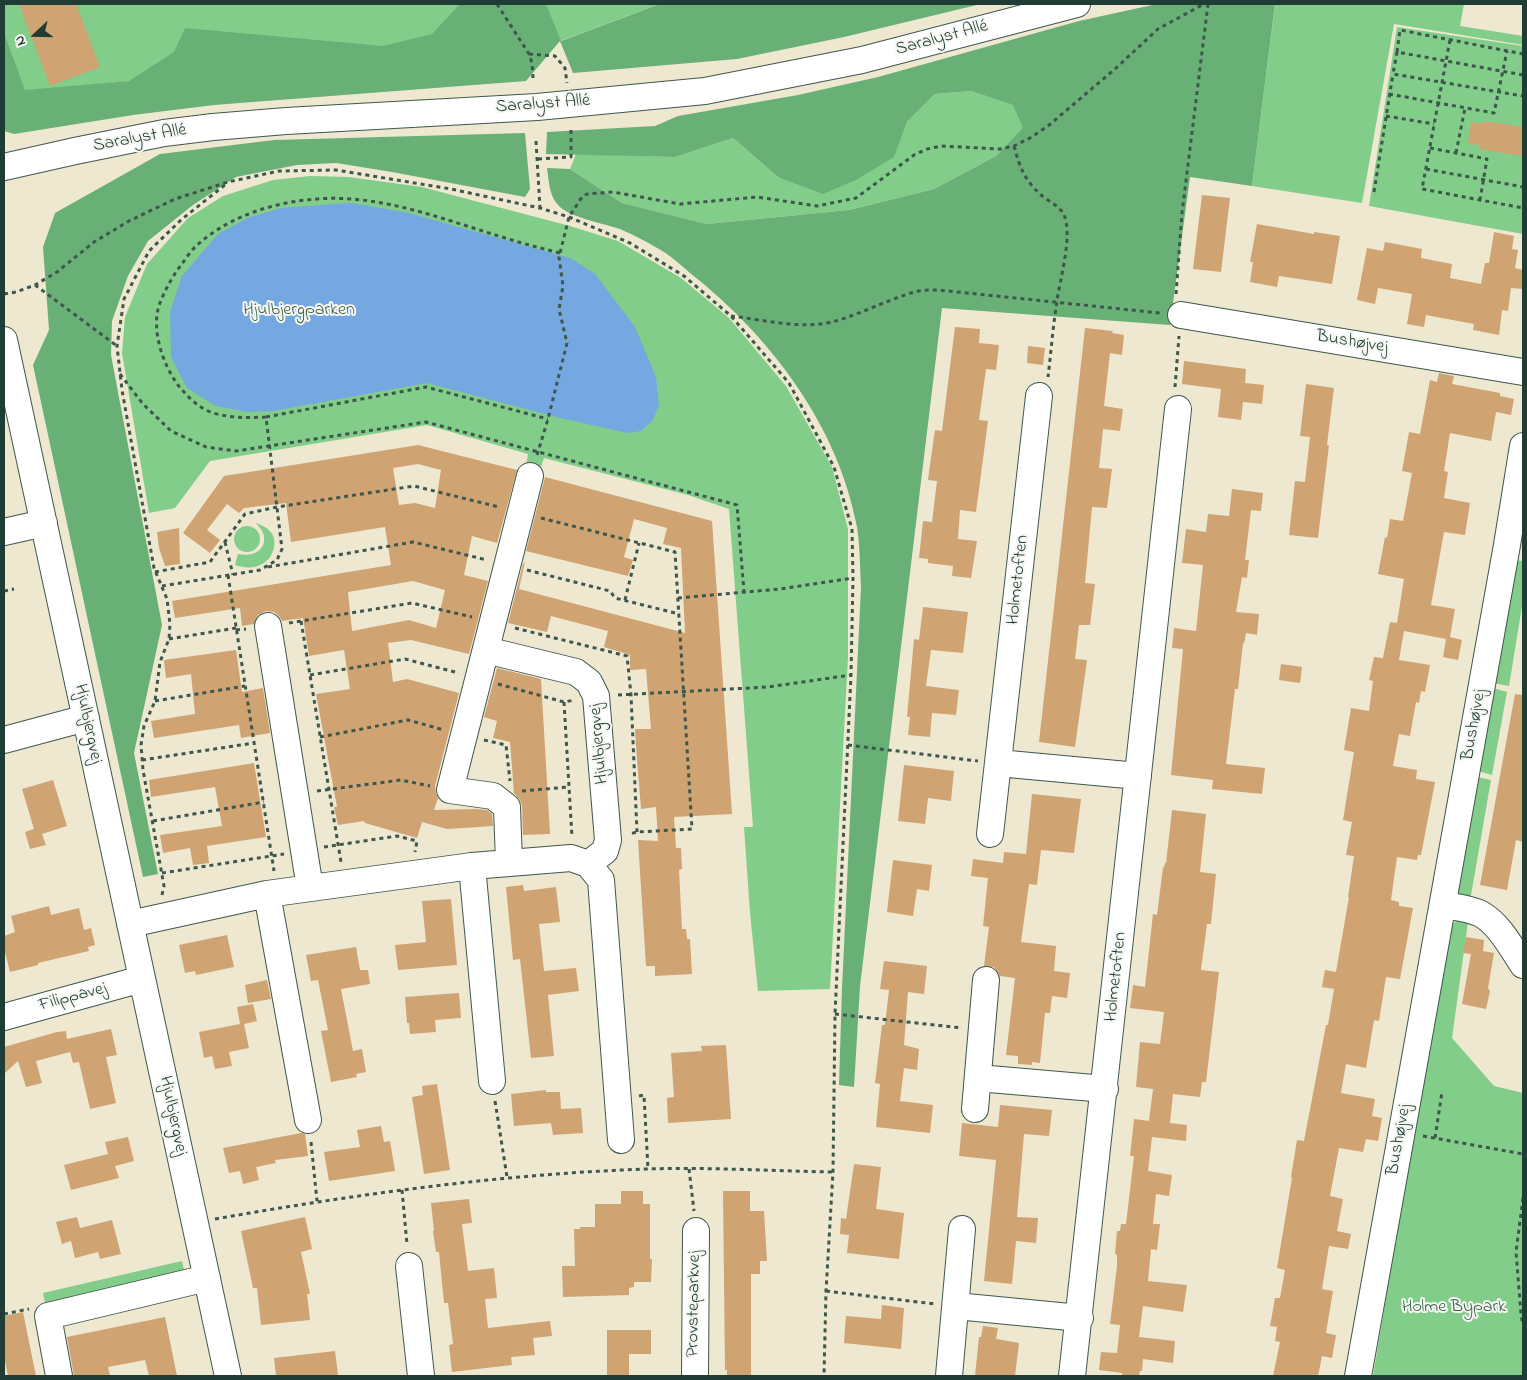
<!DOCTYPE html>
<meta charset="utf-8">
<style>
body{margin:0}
#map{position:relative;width:1527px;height:1380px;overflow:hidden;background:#eee8d1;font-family:"Indie Flower",sans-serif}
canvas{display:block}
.frame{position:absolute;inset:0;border:5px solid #1f3d34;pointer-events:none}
.north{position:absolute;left:10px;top:10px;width:50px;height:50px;-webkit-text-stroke:4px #f6f6f2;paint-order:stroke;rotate:249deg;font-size:14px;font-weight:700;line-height:20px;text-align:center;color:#1f3d34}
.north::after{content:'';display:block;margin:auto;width:18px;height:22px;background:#1f3d34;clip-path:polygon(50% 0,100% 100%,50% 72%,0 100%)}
</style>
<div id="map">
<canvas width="1527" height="1380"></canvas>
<div class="frame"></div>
<div class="north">N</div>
</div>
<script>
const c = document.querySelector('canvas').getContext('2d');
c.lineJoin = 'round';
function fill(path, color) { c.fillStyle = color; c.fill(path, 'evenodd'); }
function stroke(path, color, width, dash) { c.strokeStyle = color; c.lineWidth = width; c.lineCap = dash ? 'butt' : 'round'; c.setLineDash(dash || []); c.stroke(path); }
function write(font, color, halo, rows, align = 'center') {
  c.font = font + ' "Indie Flower",sans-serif'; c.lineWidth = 4; c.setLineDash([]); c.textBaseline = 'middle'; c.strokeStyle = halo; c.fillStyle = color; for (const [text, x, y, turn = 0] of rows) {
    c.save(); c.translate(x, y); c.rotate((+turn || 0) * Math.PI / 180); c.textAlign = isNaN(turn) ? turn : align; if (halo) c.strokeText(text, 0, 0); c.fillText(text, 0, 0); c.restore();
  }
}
const green = new Path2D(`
 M4 4H660L560 41 25 91 4 32Z
 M1273 4H1464L1460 26 1523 36V45L1394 24 1362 203 1252 186 1275 5Z
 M1397 27 1523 46V234L1369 206Z
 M971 91 1014 105 1024 129 996 156 934 189 849 210 707 224 622 203 570 169 576 154 675 157 733 138 778 177 893 157 907 122 935 94Z
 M310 176 349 177 422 187 570 226 618 241 681 278 729 318 786 386 832 467 848 529V658L830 989 758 991 750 913 744 827H753L729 509 688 495 544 458 538 475 525 472 528 454 427 425 210 461 175 508 149 513 122 353 125 317 147 264 188 218 223 196 273 180Z
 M256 523C261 525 266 527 270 531 279 541 273 559 262 564 254 569 244 568 235 565L238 554C250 557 266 552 264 537 264 531 258 526 256 523Z
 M234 539a13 13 0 1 1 26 0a13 13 0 1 1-26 0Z
 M1515 560 1523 561V600L1509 686 1493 683Z
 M1493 688 1507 692 1492 775 1478 771Z
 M1477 777 1491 780 1470 901 1461 900 1456 892Z
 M1459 919 1468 922 1452 1038 1494 1086 1523 1093V1376H1373L1448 927Z
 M182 1261 189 1293 47 1312 43 1293Z`);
const forest = new Path2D(`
 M460 4H546L561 41 660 4H981L844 37 737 59 573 73 560 41 526 81 214 105 133 115 14 134 4 131V32L25 90 129 81 174 52 185 28 383 46 432 34Z
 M1157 4H1275L1252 186 1190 177 1170 325 942 308 860 986 854 1087 839 1085 842 988 861 587C860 568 860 546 857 527 838 425 770 336 690 273 682 266 673 258 664 252 651 244 634 235 620 229 605 224 570 217 560 207 549 197 549 182 547 168L570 169 622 203 707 224 849 210 934 189 996 156 1023 128 1013 105 971 91 935 94 907 122 894 157 856 180 823 194 778 177 733 138 675 157 546 154 547 132 655 126 678 116 798 95 878 77 1079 21Z
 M525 133 530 189 525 197 392 172 336 163 297 165 236 177 193 205 148 241 128 276 112 321 111 355 162 625 134 753 158 874 143 877 33 365 49 330 43 247 55 213 160 154 274 140Z`);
const water = new Path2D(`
 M350 203 405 212 570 258 595 274 635 327 656 377 659 405 653 420 641 431 628 433 560 418 427 383 273 411 248 412 216 406 187 388 171 357 170 312 182 276 218 234 247 218 281 208Z`);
const building = new Path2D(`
 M19 4H76L100 67 50 86Z
 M1484 121 1523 127V156L1479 149 1480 145 1468 144 1471 122 1484 124Z
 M1202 195 1230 198 1221 272 1193 269Z
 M1257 224 1314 234V232L1340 236 1332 284 1279 276 1277 287 1250 282 1253 262H1250Z
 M1494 232 1514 236 1512 249 1518 250 1515 268 1523 270V289L1511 288 1508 311 1502 310 1499 335 1473 330 1474 324 1426 315 1424 327 1407 324 1412 294 1378 288 1375 304 1357 300 1367 248 1383 251 1385 242 1422 249 1421 258 1452 264 1450 278 1481 284 1485 263H1489Z
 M955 327 980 329 979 343 999 345 996 370 986 369 979 420 988 421 976 512 960 510 958 539 977 541 971 578 952 576 953 566 928 563V559L919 558 923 521 932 522 937 481 928 480 930 465 935 430 942 431Z
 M1085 328 1113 331 1112 333 1124 335 1122 355 1110 353 1104 406 1123 409 1120 431 1103 429 1099 468 1112 469 1107 508 1092 507 1085 583 1095 584 1090 625H1079L1075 659 1087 660 1075 747 1039 742Z
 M1028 346 1045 348 1043 365 1027 363Z
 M1184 361 1246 369 1245 383 1264 385 1262 404 1243 402 1241 420 1218 417 1221 389 1182 384Z
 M1439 373 1454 376 1452 384 1500 393V396L1514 399 1511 415 1496 412 1491 441 1450 433 1444 471 1448 472 1444 498 1470 503 1465 535 1444 532 1431 605 1455 609 1450 637 1462 640 1458 660 1443 657 1446 639 1404 631 1399 660 1430 665 1425 692 1421 691 1419 703 1416 702 1410 736 1399 734 1393 766 1417 770 1416 779 1435 782 1421 855H1418L1417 860 1397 857 1391 900 1399 902V906L1413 908 1400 979 1386 977 1379 1021 1374 1020 1366 1068 1346 1064 1341 1093 1375 1099 1372 1116 1382 1118 1378 1141 1366 1139 1363 1152 1339 1148 1330 1196 1343 1199 1337 1231 1351 1234 1348 1249 1329 1246 1322 1289 1333 1291 1326 1333 1336 1335 1332 1358 1322 1356 1318 1376H1273L1280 1342 1275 1341 1277 1327 1270 1326 1275 1298H1280L1285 1270 1277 1268 1292 1178 1291 1177 1297 1140 1304 1141 1326 1025H1328L1334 989 1322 987 1325 970 1336 972 1349 897H1348L1354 856 1346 855 1352 822 1343 820 1354 752 1344 750 1351 708 1369 711 1373 681 1369 680 1374 657 1383 658 1390 622 1397 623 1404 579 1378 574 1385 537 1387 538 1390 519 1403 521 1412 473 1402 471 1409 432 1420 434 1430 380 1437 382Z
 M1306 384 1334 388 1327 445H1329L1318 538 1289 535 1295 481 1305 482 1310 437 1300 436Z
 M418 445 517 470 497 543 472 536 464 575 488 581 469 654 411 640 388 643 393 682 407 679 459 693 435 786 436 794 438 798 434 810 475 809 487 810 492 814 493 826 447 829 422 822 417 838 365 823 364 821 338 825 334 807H337L316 694 350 689 344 650 309 656 303 618 282 621 279 616 274 612 266 611 258 615 254 624 242 626 240 608 175 618 172 601 391 565 385 527 291 542 286 503 244 508 239 513 227 504 207 530 220 540 210 553 183 533 224 476ZM418 464 441 470 435 508 415 503 399 505 393 468ZM413 581 445 590 436 628 409 620 352 631 348 592Z
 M545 477 712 521 732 814 674 817 676 848H681L682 869 679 870 682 929H686L687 939H690L692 974 655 976V966H646L638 840 658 841 656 807 641 809 636 746 635 729H651L646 669 630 670V655L604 647 608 631 551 616 547 632 508 623 523 564 525 562 519 589 685 633 681 548 663 544 667 528 634 519 624 557 633 560 628 576 526 551Z
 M1232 489 1263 493 1261 511 1251 510 1245 560H1249L1247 578 1242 577 1236 612 1259 614 1257 635 1246 633 1244 644 1243 643 1238 689H1235L1226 764 1265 768 1262 794 1212 789 1213 780 1171 775 1183 649 1172 648 1174 628 1196 631 1203 565 1182 563 1186 529 1206 532 1208 514 1229 516Z
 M179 528 180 564 165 566 159 548 157 532Z
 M923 607 968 612 963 653 931 650 926 686 959 690 956 715 932 713 930 737 908 735 910 717H907L914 639 919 640Z
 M236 650 242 692 263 688 270 733 241 738 239 725 154 738 151 721 195 714 191 674 166 678 164 660Z
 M1281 664 1302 667 1300 683 1279 680Z
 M497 668 541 679 550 834 523 835 522 806 520 800 514 793 510 742 493 738 497 721 484 717Z
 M1515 694 1523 695V842L1516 840 1507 890 1480 885Z
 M254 763 266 837 207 846 209 863 193 865 190 848 163 853 160 835 222 826 215 787 151 797 149 780Z
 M904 765 954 771 951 801 928 798 925 824 898 821Z
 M53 780 67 826 42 834 46 845 30 849 25 832 34 829 22 789Z
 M1032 794 1081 799 1074 853 1041 850 1037 885 1029 884 1021 942 1056 946 1054 971 1070 973 1067 998 1052 996 1050 1013H1045L1040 1063 1032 1062V1065L1018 1064V1056L1006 1055 1015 978 1000 976 994 967 984 966 989 927 983 926 988 878 971 876 973 859 1003 863 1004 852 1026 854Z
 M1172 810 1206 814 1200 872 1216 874 1211 924H1207L1201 970 1219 972 1206 1082H1202L1200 1097 1173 1094 1170 1123 1187 1125 1186 1141 1152 1137 1148 1171 1172 1175 1169 1196 1156 1194 1153 1224H1160L1157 1250 1151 1249 1148 1281 1187 1285 1183 1312 1143 1306 1139 1337 1175 1341 1173 1363 1143 1359 1142 1371H1140L1139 1376H1122V1373L1099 1370 1101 1352 1117 1353 1120 1325 1110 1324 1117 1266V1255L1115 1254 1117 1231H1120L1121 1224H1126L1134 1156H1130L1134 1119 1149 1121 1153 1089 1136 1087 1140 1042 1160 1044 1164 1012 1130 1008 1133 985 1145 987 1153 914 1157 915 1163 867 1164 868 1165 863H1166Z
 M893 860 932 865 929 891 917 889 913 916 887 912Z
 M523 885 524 891 556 887 560 922 539 924 544 971 576 968 579 991 548 995 554 1056 531 1058 520 959 513 960 506 887Z
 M451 899 457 965 398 970 395 945 426 942 422 901Z
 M49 906 51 915 79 908 84 930 91 928 95 945 88 947 89 951 38 963V965L10 972 4 948V936L15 932 11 916Z
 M227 935 234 967 196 975 195 971 185 973 179 945Z
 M1466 937 1484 940 1483 951 1494 953 1488 988 1490 991 1486 1009 1462 1004 1471 954 1463 953Z
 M356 947 360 970H368L370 984 341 989 353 1051 362 1049 366 1072 356 1074 357 1077 331 1082 321 1031 328 1030 318 980 311 981 306 955Z
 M884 961 927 966 924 994 908 992 904 1045 919 1049 917 1070 904 1068 900 1101 933 1105 930 1133 876 1127 880 1084 875 1083 882 1025H885L889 990 880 989Z
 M267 980 271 999 248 1003 245 985Z
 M459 993 461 1018 435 1020 436 1032 410 1034 409 1023H407L405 997Z
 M253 1004 257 1021 244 1024 249 1048 229 1052 232 1066 215 1069 212 1056 204 1058 199 1032 240 1024 237 1007Z
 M111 1029 117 1055 106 1057 116 1103 90 1109 79 1062 73 1063 70 1052 36 1061 42 1083 26 1087 18 1061 4 1074V1047L57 1032 66 1031 67 1039Z
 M726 1045 731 1119 668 1123 667 1098 674 1097 671 1053 702 1051 701 1046Z
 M437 1084 450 1170 424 1174 412 1097 423 1095 422 1086Z
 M546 1090V1092H560L561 1109 581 1108 583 1133 553 1135 551 1123 514 1126 511 1094Z
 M1000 1105 1052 1110 1049 1136 1024 1134 1017 1217 1038 1218 1036 1243 1016 1241 1012 1284 984 1281 996 1160 959 1156 962 1123 998 1127Z
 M381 1126 384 1142 390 1141 395 1171 329 1181 324 1152 360 1147 357 1130Z
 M301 1133 305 1134 308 1156 275 1160 276 1163 256 1167 259 1180 243 1184 240 1171 229 1173 223 1148Z
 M128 1137 134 1161 115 1166 119 1178 71 1190 64 1165 108 1154 105 1142Z
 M854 1164 881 1167 876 1209 904 1213 899 1259 847 1253 849 1235 840 1234 841 1218 846 1219Z
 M621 1191H643V1204H650V1259H652L651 1282H634V1287L629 1288V1295L563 1297 562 1266H575L574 1229H580V1227H595V1204H621Z
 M723 1191H750V1211H764L767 1261H760V1274H751V1376H727V1370H725Z
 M469 1199 472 1223 462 1224 468 1271 494 1268 497 1298 485 1299 488 1328 550 1321 552 1336 533 1338 535 1355 511 1357 512 1365 452 1372 449 1345 453 1344 448 1303H444L439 1252H436L433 1231H434L431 1203Z
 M77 1217 80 1228 112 1220 121 1254 100 1259 98 1252 75 1258 71 1241 62 1244 56 1222Z
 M305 1217 312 1249 301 1252 310 1294H307L310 1320 261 1325 257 1288H253L241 1231Z
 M882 1305 904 1308 901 1349 844 1343 846 1316 881 1319Z
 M23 1312 36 1376H8L4 1356V1316Z
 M165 1317 177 1376H149L145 1360 108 1367 110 1376H74L67 1337Z
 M983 1326 998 1328 996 1339 1019 1343 1015 1376H975L979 1337H981Z
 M607 1330H651V1354H629V1375H607Z
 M335 1351 338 1375 323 1376H276L274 1358Z`);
const path = new Path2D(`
 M497 4 529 54 532 63 533 78
 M1450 40 1422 189 1523 208
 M1397 52 1400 30 1523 54
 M529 54 555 56 565 68 567 83
 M1523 75 1397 52 1393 74 1523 96
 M1389 94 1494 113 1507 51
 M1386 116 1434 124
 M536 141 540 208
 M1014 146C1020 168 1024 179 1041 195 1048 201 1060 206 1064 215 1073 236 1060 278 1057 301 1053 326 1051 352 1048 377
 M1430 148 1487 159 1480 200
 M1456 153 1465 108
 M538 159 571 157V126
 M1426 169 1523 187
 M1374 192 1393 74
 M35 285 117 346
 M4 294 16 292 35 285 57 272 94 242 129 221 175 199 228 182 279 171 336 170 451 189 540 208 569 217 630 243 684 276 731 316 789 383 834 467 852 529 853 578 851 675 835 1014 833 1172 826 1291 824 1376
 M1176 294 1182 213 1208 4
 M731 316C766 320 805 331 839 320 865 312 889 299 915 292 922 290 930 290 938 290L1160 313
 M120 374 143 404 171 431 206 447 236 451 426 422 737 505 744 592
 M1175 387 1179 336
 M266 417 426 387 548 419
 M537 455 548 419 567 343 559 309 563 286 559 257 569 217 582 197 587 194 613 192 680 204 757 197 817 206 856 198 914 155 927 149 941 146 1000 149 1014 146 1030 138 1048 126 1115 69 1158 29 1204 4
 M541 518 675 552 692 829 637 832 630 834
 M225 542 233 575
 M268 567 413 542 487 560
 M527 570 610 591 615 598 679 614
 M155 572 210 562 245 514 277 507 414 486 499 507
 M228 575 274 871
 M162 586 260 570 277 560 282 549 266 417C247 418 231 418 213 413 198 408 188 397 178 385 163 365 150 328 160 303 165 290 173 275 182 264 186 258 191 251 196 246 229 216 274 202 317 199 381 194 442 219 502 237 521 243 540 248 560 253
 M4 591 14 589
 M678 598 780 589 853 578
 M625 600 639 543
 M301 621 341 862
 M289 623 412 603 472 617
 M515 628 627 656 631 695 637 832
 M236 630 246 629
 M169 639 236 628
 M310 675 405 659 459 673
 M498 684 564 702 575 700
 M618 695 768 687 851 675
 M155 701 245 686
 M564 702 572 837
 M320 737 408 720 444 730
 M484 740 506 745 510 781
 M848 745 978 761
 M142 760 254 743
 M317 791 401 780 430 786
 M522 791 569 787
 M153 821 264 802
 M324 847 397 836 417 841 415 852
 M162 873 284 854
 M162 895 164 886 143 770 141 745 144 726 155 701 160 662 169 639 170 624 167 599 154 568 122 390 117 346 124 299 149 251 181 220 226 184
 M835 1014 962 1028
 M639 1096 644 1095 648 1169
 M495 1101 507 1177
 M1423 1136 1523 1154
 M1435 1138 1442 1092
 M311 1142 317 1201
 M689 1169 694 1211
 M402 1190 407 1244
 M1523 1198 1516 1252 1521 1314 1523 1325
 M215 1219C358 1194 502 1174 647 1169 709 1167 771 1171 833 1172
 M826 1291 935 1304
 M4 1314 29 1309`);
const minor = new Path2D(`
 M4 167 75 151 164 133 213 127 286 121 537 107 705 91 862 60 1077 4
 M1181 315 1523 372
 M4 340 228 1376
 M4 532 44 523
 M268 626 310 888
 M498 653 576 672 589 682 596 696 608 840 605 851 588 864
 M4 740 86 718
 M998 763 1138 776
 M990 834 1039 396
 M509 863 507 807 493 796 450 790 530 476
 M472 866 492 1081
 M267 894 308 1120
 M1443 905C1455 907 1469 908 1481 914 1500 925 1511 947 1523 965
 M130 924 267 894 472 866 571 858 588 864 601 880 621 1140
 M4 1017 142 979
 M978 1078 1105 1089
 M975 1109 986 980
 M409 1266 421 1376
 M956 1306 1080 1318
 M59 1376 48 1316 207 1278
 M695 1376 696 1231
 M949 1376 962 1229
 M1072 1376 1178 409
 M1358 1376 1507 545 1523 446`);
const streetNames = [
 ["Saralyst Allé",942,39,-15],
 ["Saralyst Allé",543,105,-4],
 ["Saralyst Allé",140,139,-10],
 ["Bushøjvej",1352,343,9],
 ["Holmetoften",1019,580,-84],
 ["Hjulbjergvej",87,724,78],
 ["Bushøjvej",1475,725,-80],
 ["Hjulbjergvej",600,744,-95],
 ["Holmetoften",1117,977,-84],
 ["Filippavej",73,998,-15],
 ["Hjulbjergvej",172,1116,78],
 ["Bushøjvej",1400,1140,-80],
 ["Provsteparkvej",695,1304,-89]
];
const parkNames = [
 ["Hjulbjergparken",299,311],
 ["Holme Bypark",1454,1308]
];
fill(green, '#82cd8a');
fill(forest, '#69b076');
fill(water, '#75a7e1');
fill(building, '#d0a373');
stroke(minor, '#3e574c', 28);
stroke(path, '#3e574c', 3, [4, 4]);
stroke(minor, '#fff', 26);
write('18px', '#1f3d34', '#f6f6f2', streetNames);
write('18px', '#38614a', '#f6f6f2', parkNames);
</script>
